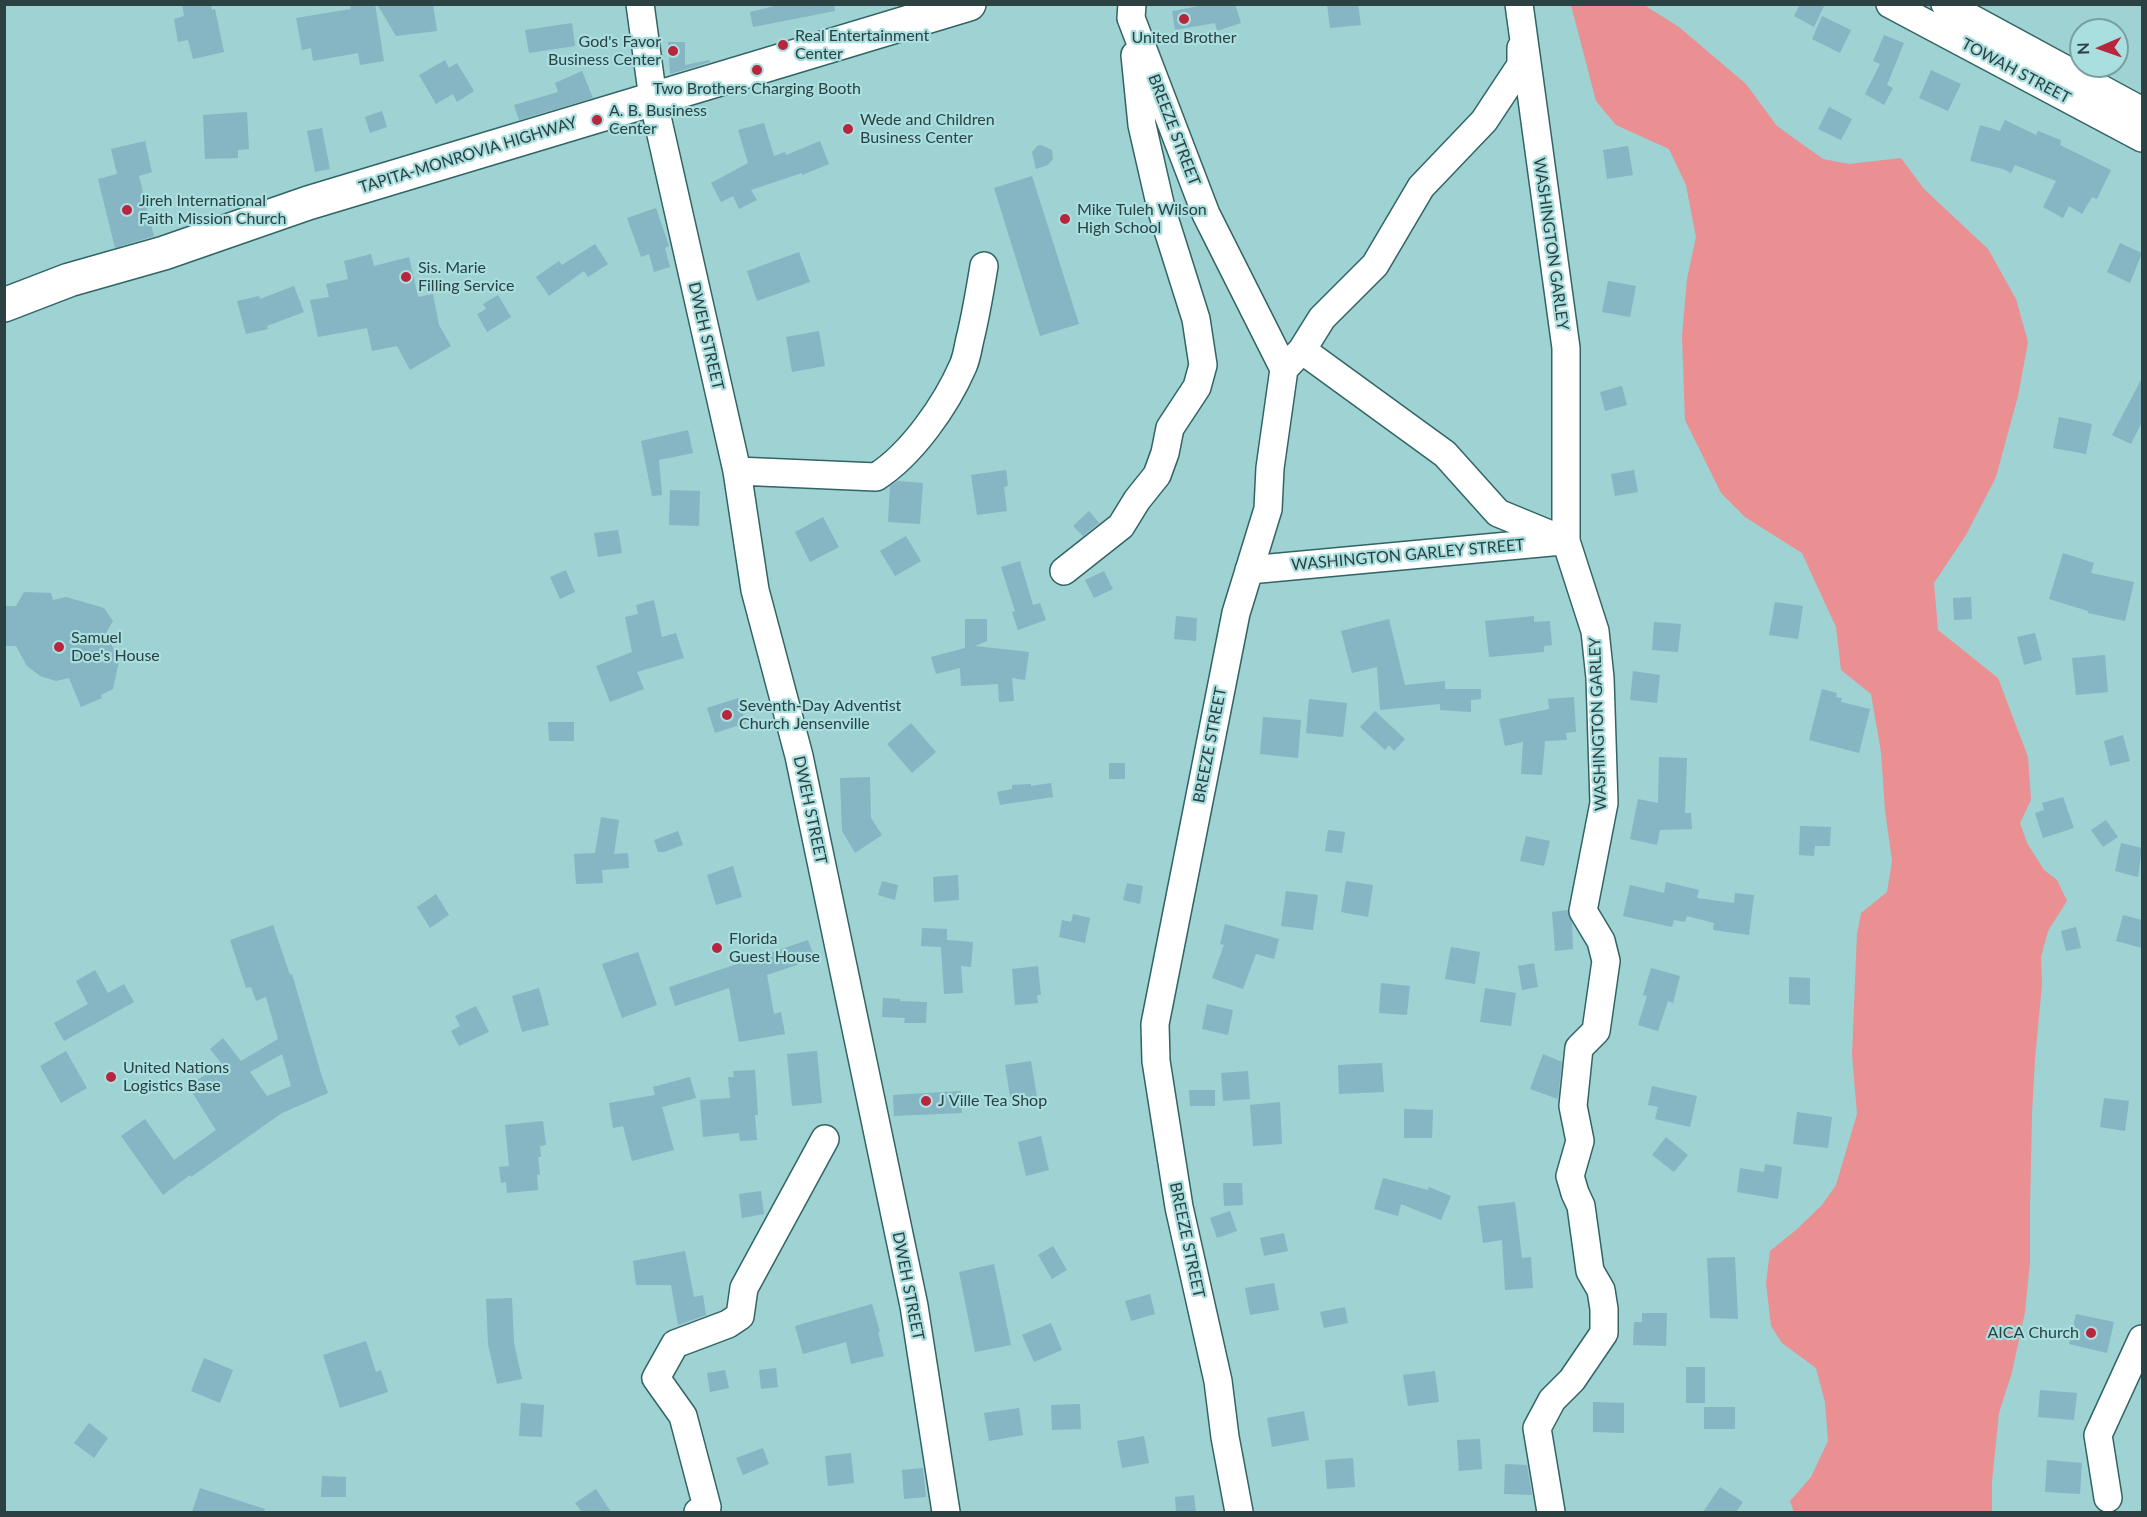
<!DOCTYPE html>
<style>
body{margin:0}
#map{position:relative;width:2147px;height:1517px;overflow:hidden;background:#9ed2d3;font-family:Lato,sans-serif}
canvas{display:block}
.frame{position:absolute;inset:0;border:6px solid #2c4142;pointer-events:none}
.north{position:absolute;left:2069px;top:18px;width:60px;height:60px;box-sizing:border-box;background:#aadfe0;border:2px solid #78a0a1;border-radius:50%;rotate:268deg;font-size:16px;font-weight:700;line-height:24px;text-align:center;color:#2c4142}
.north::after{content:'';display:block;margin:auto;width:21px;height:27px;background:#b8263e;clip-path:polygon(50% 0,100% 100%,50% 72%,0 100%)}
</style>
<div id="map">
<canvas width="2147" height="1517"></canvas>
<div class="frame"></div>
<div class="north">N</div>
</div>
<script>
const c = document.querySelector('canvas').getContext('2d');
c.lineJoin = 'round';
function fill(path, color) { c.fillStyle = color; c.fill(path, 'evenodd'); }
function stroke(path, color, width, dash) { c.strokeStyle = color; c.lineWidth = width; c.lineCap = dash ? 'butt' : 'round'; c.setLineDash(dash || []); c.stroke(path); }
function write(font, color, halo, rows, align = 'center') {
  c.font = font + ' Lato,sans-serif'; c.lineWidth = 4.5; c.setLineDash([]); c.textBaseline = 'middle'; c.strokeStyle = halo; c.fillStyle = color; for (const [text, x, y, turn = 0] of rows) {
    c.save(); c.translate(x, y); c.rotate((+turn || 0) * Math.PI / 180); c.textAlign = isNaN(turn) ? turn : align; if (halo) c.strokeText(text, 0, 0); c.fillText(text, 0, 0); c.restore();
  }
}
const green = new Path2D(`
 M1571 5H1644L1679 27 1746 84 1777 126 1823 159 1849 164 1901 158 1924 189 1988 249 2016 299 2028 342 2018 396 1996 477 1966 535 1934 583 1938 630 1998 678 2028 757 2031 800 2020 823 2027 843 2044 870 2057 880 2067 901 2048 931 2041 957 2042 985 2035 1059 2032 1113 2030 1209V1262L2025 1312 2012 1372 1999 1413 1992 1481V1512H1794L1790 1501 1811 1477 1828 1441 1825 1402 1816 1368 1782 1343 1771 1326 1766 1283 1770 1251 1796 1230 1822 1205 1836 1185 1857 1114 1852 1055 1857 934 1861 913 1887 892 1892 861 1885 810 1881 752 1871 694 1841 670 1836 627 1802 553 1745 517 1721 493 1685 420 1682 336 1687 279 1696 237 1686 185 1669 149 1616 125 1596 101Z`);
const building = new Path2D(`
 M182 4H211L212 10 215 9 224 52 193 59 188 40 178 42 174 19 184 16Z
 M350 4H375L384 61 360 65 358 53 313 61 311 48 302 50 296 18 351 9Z
 M377 4H433L437 31 396 36Z
 M783 4H834L835 11 753 27 750 12Z
 M1210 4H1235L1241 23 1217 31 1215 23 1175 30 1172 11Z
 M1327 4H1358L1361 25 1330 28Z
 M1800 4H1825L1814 27 1794 16Z
 M1822 16 1851 30 1840 53 1812 39Z
 M572 23 575 46 529 53 525 30Z
 M1884 35 1904 43 1887 85 1893 88 1884 105 1865 94 1880 64 1873 61Z
 M668 42H685V65L709 60 710 62 670 74Z
 M445 60 449 68 457 63 474 91 457 102 453 94 436 104 419 75Z
 M1931 70 1961 84 1948 111 1919 98Z
 M582 71 593 98 519 120 514 105 558 92 555 83Z
 M1829 107 1852 119 1841 140 1818 129Z
 M382 111 387 127 370 133 365 117Z
 M247 112 249 149 238 150V158L205 159 203 115Z
 M2005 120 2036 135 2038 131 2061 140 2060 145 2111 170 2097 199 2092 197 2082 214 2069 206 2063 218 2043 207 2056 181 2015 165 2011 173 2003 169 1970 161 1980 125 2000 131Z
 M764 123 774 156 785 152 786 155 820 141 829 164 802 175V173L751 190 757 200 739 209 733 196 721 202 711 183 748 163 738 130Z
 M322 128 330 169 315 172 307 131Z
 M145 141 152 172 139 176 154 236 115 248 98 179 117 174 111 149Z
 M1041 145 1052 150 1053 159 1048 165 1036 169 1032 152 1037 146Z
 M1628 146 1633 175 1607 179 1603 150Z
 M1032 176 1079 324 1040 336 994 188Z
 M656 208 669 246 665 248 670 267 654 272 649 254 641 257 627 218Z
 M2120 243 2142 253 2130 283 2107 272Z
 M595 244 608 264 588 277 584 271 549 296 536 277 559 261 562 265Z
 M799 252 810 282 757 301 747 271Z
 M371 254 374 266 409 257 418 297 433 294 439 325 451 346 410 370 397 346 372 351 367 328 318 337 310 300 329 297 326 284 348 279 344 261Z
 M1608 281 1636 286 1630 317 1602 312Z
 M294 286 304 312 267 326 268 329 246 334 237 301 259 296 260 299Z
 M498 295 511 317 487 332 477 314 486 309 483 304Z
 M819 331 825 366 792 372 786 337Z
 M2142 378V422L2131 444 2112 435Z
 M1622 386 1627 405 1605 411 1600 392Z
 M2059 417 2092 424 2086 454 2053 448Z
 M688 430 693 453 659 460 662 495 652 496 641 441Z
 M1006 470 1008 486 1004 487 1007 511 977 515 971 475Z
 M1634 470 1638 492 1615 496 1611 474Z
 M898 481 923 483 920 524 888 522 890 486Z
 M670 490 700 491 699 526 669 525Z
 M1089 511 1099 523 1083 536 1073 526Z
 M823 517 839 547 810 562 795 532Z
 M618 530 622 553 598 557 594 533Z
 M906 536 921 561 895 576 880 551Z
 M2063 553 2094 563 2091 573 2134 582 2125 621 2088 613V611L2049 599Z
 M1020 561 1033 605 1040 603 1046 620 1018 630 1012 612 1015 611 1001 567Z
 M566 570 575 592 560 599 550 577Z
 M1104 571 1113 589 1094 598 1085 580Z
 M24 592 51 593 53 600 66 597 104 608 113 621 106 633 119 661 113 689 101 695 102 698 81 707 69 678 56 681 40 676 27 666 16 646H4V606H16Z
 M1971 597 1972 619 1954 620 1953 598Z
 M654 600 662 637 676 633 684 658 637 672 644 689 610 702 596 666 632 652 625 617 638 614 636 605Z
 M1775 602 1803 606 1798 639 1769 635Z
 M1176 616 1197 618 1196 641 1174 639Z
 M1534 616V622L1550 621 1552 645 1544 646V652L1489 657 1485 621Z
 M965 619H987V641L975 646 1029 652 1025 680 1012 678 1014 701 999 702 998 684 961 686 960 668 936 674 931 657 965 648Z
 M1389 619 1405 685 1445 681V689H1481V699L1471 700V712L1440 710V704L1380 710 1377 667 1352 673 1341 631Z
 M1654 622 1681 624 1678 652 1652 650Z
 M2035 633 2042 660 2024 665 2017 637Z
 M2105 655 2108 692 2076 695 2072 658Z
 M1633 671 1660 675 1657 703 1630 700Z
 M1822 689 1837 693 1836 697 1842 698 1841 702 1870 709 1859 753 1809 740Z
 M1574 697 1576 732 1566 733 1567 740 1545 741 1542 775 1521 774 1523 742 1505 746 1499 719 1549 709 1548 699Z
 M738 698 746 723 715 733 707 708Z
 M1309 699 1347 703 1343 737 1306 733Z
 M1375 711 1405 739 1394 751 1389 745 1385 750 1360 727Z
 M1263 717 1301 720 1298 758 1260 754Z
 M548 722H574V741H549Z
 M911 723 936 752 912 773 887 744Z
 M2123 735 2130 761 2110 766 2104 741Z
 M1659 757 1687 758 1685 813H1691L1692 829 1660 830 1657 845 1630 839 1638 799 1658 803Z
 M1109 763H1125V779H1109Z
 M870 777 871 818 882 835 855 853 842 831 840 778Z
 M1051 783 1053 797 1000 805 997 792 1012 789V785L1031 784V786Z
 M2063 797 2074 828 2043 838 2035 813 2044 810 2042 803Z
 M601 817 619 820 614 854 628 853 629 868 602 870 603 883 576 884 574 854 595 853Z
 M2106 820 2118 837 2103 847 2091 830Z
 M1800 826 1831 827 1830 846H1815L1814 856 1799 855Z
 M1328 830 1345 832 1342 853 1325 851Z
 M678 831 683 845 664 852H658L654 840Z
 M1526 836 1550 841 1544 866 1520 861Z
 M2121 843 2142 848 2138 877 2115 871Z
 M733 866 742 897 716 905 707 875Z
 M958 875 959 900 934 902 933 877Z
 M882 881 898 885 895 900 878 895Z
 M1346 881 1373 885 1368 917 1341 912Z
 M1666 882 1699 890 1697 898 1734 903 1735 893 1754 895 1749 935 1713 930 1714 923 1687 916 1685 922 1674 920 1672 927 1623 916 1630 885 1664 893Z
 M1127 883 1143 886 1140 904 1123 900Z
 M1286 891 1318 895 1313 930 1281 926Z
 M436 894 449 915 430 928 417 907Z
 M1568 910 1572 923 1573 949 1555 951 1552 912Z
 M1073 914 1090 918 1085 943 1059 937 1062 920 1071 922Z
 M2123 915 2142 920V948L2116 941Z
 M1225 924 1279 939 1274 959 1256 954 1243 989 1212 978 1224 945 1220 944Z
 M273 925 290 975 292 974 322 1077 328 1093 282 1113 191 1177 190 1175 163 1195 121 1136 145 1119 174 1160 216 1130 188 1086 222 1064 210 1049 223 1038 241 1061 278 1039 266 997 256 1001 251 987 246 988 230 940ZM282 1054 291 1086 267 1096 250 1072Z
 M2076 927 2081 948 2066 951 2061 931Z
 M922 928 947 929V940L973 942 971 967 961 966 963 993 944 994 941 947 921 946Z
 M808 940 815 959 767 975 774 1014 781 1012 785 1034 739 1042 729 988 675 1006 669 987Z
 M1451 947 1480 952 1475 984 1445 979Z
 M638 952 657 1005 622 1018 602 964Z
 M1534 963 1538 987 1522 990 1518 966Z
 M1038 966 1041 995H1037L1038 1003 1015 1005 1012 969Z
 M1651 968 1680 976 1673 1003 1668 1001 1658 1031 1638 1025 1647 996 1643 995Z
 M95 970 108 993 124 984 134 1002 64 1041 54 1023 88 1004 76 981Z
 M1789 977 1810 978V1005L1789 1004Z
 M1381 983 1410 986 1407 1015 1379 1013Z
 M539 988 549 1025 522 1032 512 996Z
 M1485 988 1516 993 1511 1026 1480 1022Z
 M883 998 900 999V1001L927 1002 926 1023H904L905 1018 882 1017Z
 M1207 1004 1233 1010 1228 1035 1202 1029Z
 M476 1006 489 1032 459 1046 451 1031 460 1026 455 1016Z
 M66 1051 87 1088 61 1103 40 1066Z
 M817 1051 822 1103 792 1106 787 1054Z
 M1543 1054 1562 1062 1558 1099 1530 1089Z
 M1031 1061 1037 1097 1011 1102 1005 1065Z
 M1382 1063 1384 1092 1339 1094 1338 1065Z
 M755 1070 758 1115H755L757 1140 740 1141 739 1133 703 1137 700 1100 730 1098 728 1077H734L733 1071Z
 M1248 1071 1250 1099 1223 1101 1221 1073Z
 M690 1077 696 1098 662 1107 674 1150 632 1161 623 1126 613 1128 609 1103 655 1095 653 1087Z
 M1652 1086 1697 1096 1690 1127 1655 1119 1658 1107 1648 1105Z
 M1189 1090H1215V1106H1190Z
 M961 1091 962 1113 894 1116 893 1095Z
 M2104 1098 2129 1101 2125 1131 2100 1127Z
 M1280 1102 1282 1144 1253 1146 1250 1105Z
 M1404 1109 1433 1110 1432 1138H1404Z
 M1797 1112 1832 1117 1828 1148 1793 1144Z
 M543 1121 546 1145 540 1146 541 1157H538L540 1174 537 1175 538 1190 507 1193 506 1182 501 1183 499 1167 509 1166 505 1125Z
 M1041 1136 1049 1170 1026 1176 1018 1142Z
 M1666 1137 1688 1155 1674 1172 1652 1155Z
 M1765 1164 1782 1167 1778 1199 1737 1192 1740 1168 1764 1172Z
 M1383 1178 1428 1190 1429 1187 1451 1196 1441 1220 1401 1204 1398 1216 1374 1209Z
 M1223 1183H1242L1243 1205 1224 1206Z
 M761 1191 764 1214 742 1218 739 1194Z
 M1515 1202 1522 1258 1531 1257 1533 1288 1505 1290 1502 1240 1483 1243 1478 1206Z
 M1230 1211 1237 1231 1217 1238 1210 1218Z
 M1284 1233 1288 1251 1264 1256 1260 1238Z
 M1053 1246 1067 1270 1052 1279 1038 1255Z
 M685 1251 694 1297 703 1295 706 1315 678 1325 671 1285H636L633 1261Z
 M1735 1257 1738 1319 1710 1318 1707 1258Z
 M994 1264 1011 1345 975 1352 959 1272Z
 M1274 1283 1279 1310 1250 1315 1245 1288Z
 M1150 1294 1155 1314 1131 1321 1125 1301Z
 M512 1298 514 1343 522 1379 497 1384 488 1344 486 1299Z
 M872 1304 880 1332H878L884 1356 851 1364 846 1342 803 1354 795 1326Z
 M1345 1307 1348 1323 1324 1328 1320 1312Z
 M1642 1313H1667L1666 1346 1633 1345 1634 1322H1642Z
 M2076 1314 2114 1322 2107 1353 2069 1344Z
 M1051 1323 1062 1350 1034 1362 1022 1335Z
 M366 1341 376 1372 381 1370 388 1392 340 1408 323 1355Z
 M204 1358 233 1370 220 1403 191 1391Z
 M1686 1367H1705V1403H1686Z
 M776 1368 778 1387 761 1389 759 1370Z
 M725 1370 729 1388 710 1392 707 1373Z
 M1435 1371 1439 1402 1408 1406 1403 1375Z
 M2040 1390 2077 1393 2074 1420 2038 1417Z
 M1593 1402 1624 1403V1433L1593 1432Z
 M521 1403 544 1405 542 1437 519 1436Z
 M1080 1404 1081 1429 1052 1430 1051 1405Z
 M1704 1407H1735V1429H1704Z
 M1019 1408 1023 1435 989 1441 984 1413Z
 M1304 1411 1309 1440 1272 1447 1267 1418Z
 M89 1423 108 1438 94 1458 74 1443Z
 M1144 1436 1149 1463 1122 1468 1117 1441Z
 M1480 1439 1482 1469 1459 1471 1457 1440Z
 M763 1448 769 1464 743 1475 736 1458Z
 M851 1453 854 1483 828 1486 825 1456Z
 M1353 1458 1355 1487 1327 1489 1325 1460Z
 M2047 1460 2082 1463 2080 1494 2045 1492Z
 M1505 1464 1527 1465 1532 1495 1504 1494Z
 M923 1468 926 1497 904 1499 902 1470Z
 M322 1476 346 1477V1497H321Z
 M1720 1487 1743 1502 1736 1512H1703Z
 M200 1488 265 1509 264 1512H192Z
 M596 1489 611 1512H582L575 1503Z
 M1194 1495 1196 1512H1176L1175 1497Z`);
const minor = new Path2D(`
 M640 4 653 99 737 471 755 590 799 756 914 1306 946 1512
 M1132 4 1131 18 1206 214 1284 369 1270 468 1268 509 1236 613 1155 1024 1156 1061 1179 1207 1218 1381 1225 1437 1239 1512
 M1519 4 1566 348V541L1595 631 1600 678 1604 803 1583 911 1601 941 1606 961 1596 1031 1579 1048 1573 1106 1580 1141 1570 1176 1575 1193 1581 1206 1590 1271 1601 1290 1604 1309V1333L1572 1380 1552 1400 1537 1428 1551 1512
 M1890 4 2142 138
 M1945 4 2142 111
 M1302 350 1445 454 1498 513 1566 541
 M1284 369 1302 350 1322 318 1375 265 1421 187 1484 121 1521 65V48
 M737 471 876 477C912 454 946 405 963 366 967 357 968 347 970 339 976 315 980 290 984 266
 M1249 570 1562 541
 M1064 571 1121 526 1137 500 1157 475 1165 453 1170 428 1197 387 1203 365 1196 319 1161 208 1142 125 1135 55
 M2108 1498 2098 1435 2142 1339
 M698 1512 707 1507 683 1416 656 1378 675 1344 728 1324 740 1316 744 1288 825 1139`);
const highway = new Path2D(`
 M4 305 69 280 164 253 308 203 969 4`);
const markers = [
 [1184,19,6,"#b8263e"],
 [783,45,6,"#b8263e"],
 [673,51,6,"#b8263e"],
 [757,70,6,"#b8263e"],
 [597,120,6,"#b8263e"],
 [848,129,6,"#b8263e"],
 [127,210,6,"#b8263e"],
 [1065,219,6,"#b8263e"],
 [406,277,6,"#b8263e"],
 [59,647,6,"#b8263e"],
 [727,715,6,"#b8263e"],
 [717,948,6,"#b8263e"],
 [111,1077,6,"#b8263e"],
 [926,1101,6,"#b8263e"],
 [2091,1333,6,"#b8263e"]
];
const poiNames = [
 ["Real Entertainment",795,36],
 ["Center",795,54],
 ["United Brother",1184,38,"center"],
 ["God's Favor",661,42,"right"],
 ["Business Center",661,60,"right"],
 ["Two Brothers Charging Booth",757,89,"center"],
 ["A. B. Business",609,111],
 ["Center",609,129],
 ["Wede and Children",860,120],
 ["Business Center",860,138],
 ["Jireh International",139,201],
 ["Faith Mission Church",139,219],
 ["Mike Tuleh Wilson",1077,210],
 ["High School",1077,228],
 ["Sis. Marie",418,268],
 ["Filling Service",418,286],
 ["Samuel",71,638],
 ["Doe's House",71,656],
 ["Seventh-Day Adventist",739,706],
 ["Church Jensenville",739,724],
 ["Florida",729,939],
 ["Guest House",729,957],
 ["United Nations",123,1068],
 ["Logistics Base",123,1086],
 ["J Ville Tea Shop",938,1101],
 ["AICA Church",2079,1333,"right"]
];
const streetNames = [
 ["TOWAH STREET",2016,71,28],
 ["BREEZE STREET",1174,130,69],
 ["TAPITA-MONROVIA HIGHWAY",468,155,-17],
 ["WASHINGTON GARLEY",1551,244,82],
 ["DWEH STREET",706,336,77],
 ["WASHINGTON GARLEY STREET",1408,555,-5],
 ["WASHINGTON GARLEY",1598,724,-92],
 ["BREEZE STREET",1210,745,-79],
 ["DWEH STREET",810,810,78],
 ["BREEZE STREET",1187,1240,78],
 ["DWEH STREET",908,1286,79]
];
fill(green, '#ea8f92');
fill(building, '#86b5c3');
stroke(minor, '#326465', 30);
stroke(highway, '#326465', 36);
stroke(minor, '#fff', 27);
stroke(highway, '#fff', 33);
for (const [x, y, r, color] of markers) { const dot = new Path2D(); dot.arc(x, y, r, 0, 2 * Math.PI); c.fillStyle = color; c.fill(dot); stroke(dot, '#aadfe0', 2); }
write('16px', '#2c4142', '#aadfe0', poiNames, 'left');
write('16px', '#2c4142', '#aadfe0', streetNames);
</script>
